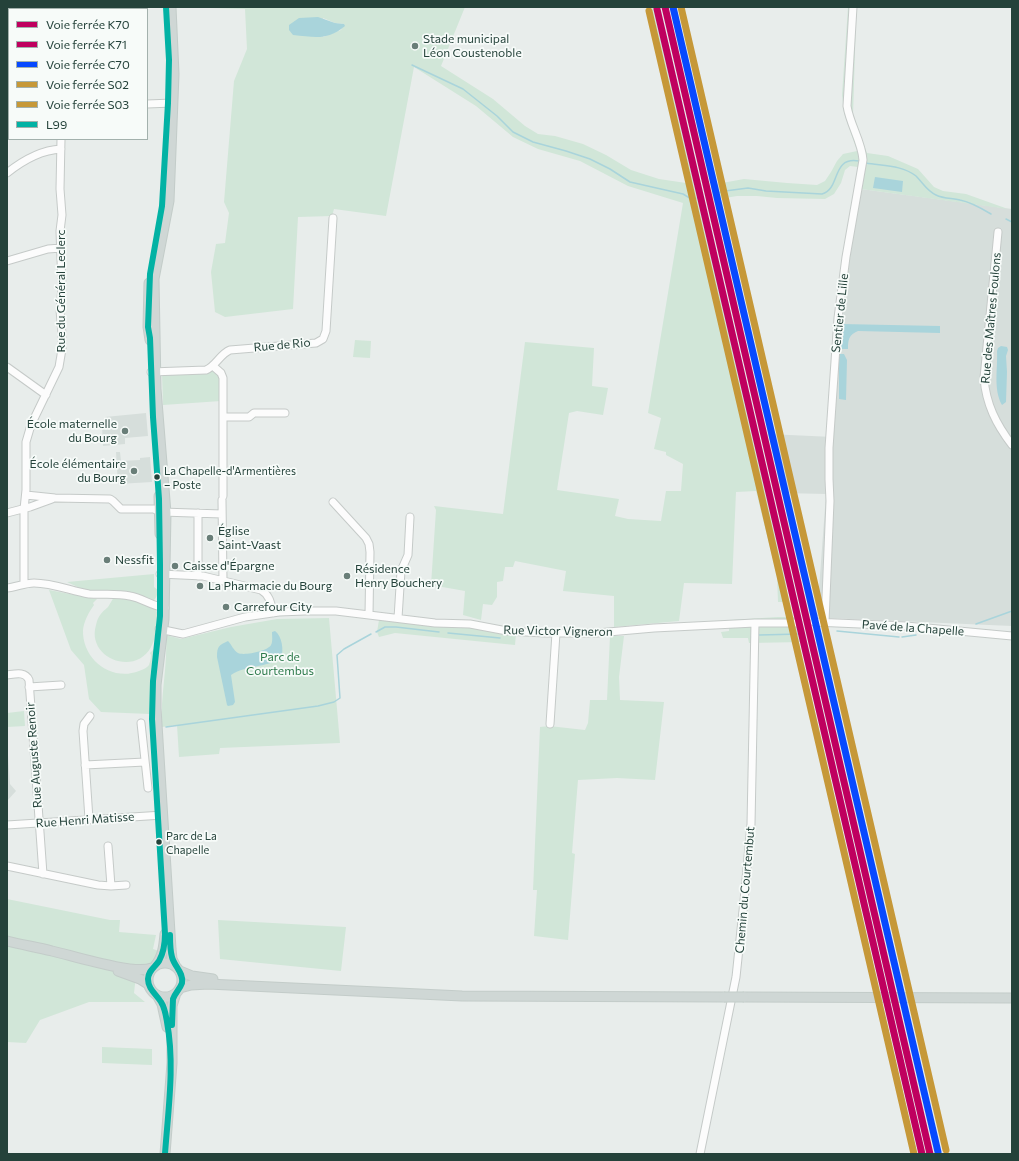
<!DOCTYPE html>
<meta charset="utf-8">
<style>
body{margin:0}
#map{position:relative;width:1019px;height:1161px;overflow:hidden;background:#e8edeb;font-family:Commissioner,sans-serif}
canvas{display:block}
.frame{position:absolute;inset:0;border:8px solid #24423a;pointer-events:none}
.legend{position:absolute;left:8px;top:8px;width:140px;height:132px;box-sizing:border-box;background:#f7fbf9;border:1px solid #a3b1ad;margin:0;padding:5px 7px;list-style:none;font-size:12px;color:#24423a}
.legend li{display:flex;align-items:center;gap:8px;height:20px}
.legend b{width:20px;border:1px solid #a3b1ad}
</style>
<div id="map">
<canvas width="1019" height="1161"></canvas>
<div class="frame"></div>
<ul class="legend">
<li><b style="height:5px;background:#bf005f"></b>Voie ferrée K70</li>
<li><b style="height:5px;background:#bf005f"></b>Voie ferrée K71</li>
<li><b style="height:5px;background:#0749ff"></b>Voie ferrée C70</li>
<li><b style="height:5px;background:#c69838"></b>Voie ferrée S02</li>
<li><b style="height:5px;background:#c69838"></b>Voie ferrée S03</li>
<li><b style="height:5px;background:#02b2a4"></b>L99</li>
</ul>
</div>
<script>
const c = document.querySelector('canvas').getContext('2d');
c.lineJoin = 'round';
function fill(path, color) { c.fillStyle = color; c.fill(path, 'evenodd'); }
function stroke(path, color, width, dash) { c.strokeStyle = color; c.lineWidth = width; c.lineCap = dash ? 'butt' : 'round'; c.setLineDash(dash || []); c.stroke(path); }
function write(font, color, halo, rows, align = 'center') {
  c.font = font + ' Commissioner,sans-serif'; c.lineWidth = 3.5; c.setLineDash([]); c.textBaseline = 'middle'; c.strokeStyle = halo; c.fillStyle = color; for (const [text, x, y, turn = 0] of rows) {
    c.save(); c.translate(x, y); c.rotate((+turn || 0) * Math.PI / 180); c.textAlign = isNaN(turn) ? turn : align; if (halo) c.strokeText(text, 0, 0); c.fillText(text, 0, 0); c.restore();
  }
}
const built = new Path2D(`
 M861 189 1012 209V626L828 618 817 616 826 494 782 493 768 434 833 437 838 352 841 316Z
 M146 413 148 436 125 438V444L103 446 102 426 106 424 105 417Z
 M116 452H120L121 461 140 460V458L150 457 152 482 118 484Z
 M7 741 10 784 16 791 7 801Z`);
const green = new Path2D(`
 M175 7H465L441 66 493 99 525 126 538 134 555 136 583 144 606 155 631 170 659 179 686 183 687 177 648 7H659L789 567 786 569 787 602H778L777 576 756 491 736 492 732 584 684 583 679 621 614 627V596L563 591 566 571 515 561 513 567H505L503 581 497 582V597L492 605 483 604 481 620 463 615 465 591 431 585 436 510 434 506 503 514 525 342 594 348 592 386 608 388 603 415 577 411 569 413 557 490 619 499 615 516 628 519 661 521 666 491H681L683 464 666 455V452L654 449 661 418 648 413 683 203 628 186 580 161 538 149 513 137 476 106 414 67 386 216 334 209 332 216 298 217 293 309 225 317 215 312 211 272 216 244 225 243 229 213 224 202 234 81 247 49 245 9ZM323 18 335 23 344 24 341 30 323 37Z
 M848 7H864L857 8 856 20 853 115 867 153 888 156 918 169 934 187 943 191 966 194 1008 209 861 189 841 316 838 352 834 437H826L831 363 840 287 858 167 850 166 845 170 841 183 834 194 825 199 777 198 757 196H737L713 200 711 185 744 179 787 183 817 185 825 181 831 172 837 161 843 154 857 151 844 113 842 95Z
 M355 340 371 341 370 358 353 357Z
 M214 370 220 377 221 401 163 405 162 374Z
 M154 574V587L158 590C157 594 157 598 153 601L82 589 67 582Z
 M49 590 91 598 97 599 93 603 94 605C89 612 84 621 83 630 82 659 111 682 139 671 142 670 147 668 149 665 150 662 151 658 151 655L150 653 154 649 150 678V714L101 712 89 699 84 665 71 650Z
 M114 597C120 598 127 598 133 599 139 601 144 604 149 607 152 608 155 608 157 612 158 615 157 620 156 624 156 632 155 640 151 647 135 677 86 658 96 625 98 616 101 613 108 607 110 604 112 600 114 597Z
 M778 617H800L803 642 749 643 748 638H723L721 632 729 631V620Z
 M329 618 340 743 220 748 219 754 179 757 177 725 162 727C160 696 168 666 166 635L181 639 231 627 277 619Z
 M379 620 460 625 516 634 515 645 395 633 379 637 377 632Z
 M610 636H624L619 677 620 700 664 702 655 780 617 778 578 780 572 853 575 854 568 940 534 936 537 890H533L540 727 549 726 585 730 588 723 590 700H607Z
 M24 711 25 726 7 727V713Z
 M7 899 110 920H120L119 932 156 935 153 949 159 951 154 962 145 966 137 967 134 993 145 1002H89L40 1020 26 1043 7 1042Z
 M218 920 346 927 341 971 220 959Z
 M102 1047 152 1049V1065L102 1063Z`);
const water = new Path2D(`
 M318 17 335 23 344 24 345 26C327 41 315 37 293 35L289 30V25L299 18Z
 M875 177 903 181 902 192 873 188Z
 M841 324 940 326V333L858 331C849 335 848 339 848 349H840Z
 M1001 346 1007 347 1008 350 1006 356 1007 372 1006 402 1002 405C993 389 998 368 997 351L998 348Z
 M840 354H844L847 360 846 400 839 399V358Z
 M275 631C282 636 284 650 281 658 266 668 246 665 231 675L235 702 233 705 228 706 227 705 217 657C217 646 219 645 228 641 231 644 234 651 238 653 244 656 268 651 271 645 273 642 272 636 272 632Z`);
const stream = new Path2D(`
 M412 65 463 89 497 116 513 132 533 142 566 151 590 159 610 169 630 182 683 194 693 200
 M866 163C883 166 902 165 916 176 923 183 927 191 936 195 944 199 952 198 960 200 971 202 981 208 991 214
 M714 194 725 191 748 188 766 191 822 194C841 189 831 156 859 161
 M697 198H700
 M1006 219 1012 222
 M976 624 1012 611
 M837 631 899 637
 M376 632 385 627H396L439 632
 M448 633 500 638
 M759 635 800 634
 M902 637 916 635
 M166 727 318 706 334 702 340 698 337 655 344 649 371 634`);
const minor = new Path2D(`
 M110 9 112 7
 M7 103 9 101
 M147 104 173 103
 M7 173C22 161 42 150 61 149
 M998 232 984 378C986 404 996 424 1012 445
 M7 261 48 249 61 248
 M213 366 221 373 223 378V496
 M7 367 46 395
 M151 372 206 370C216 366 220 354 230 350L316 343 323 339 326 331 333 218
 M223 417H249L254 413H285
 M26 495 55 498 110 499 113 501 121 509H154L160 512
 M222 500 223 581
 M333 502 366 538 369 544 370 552 369 615
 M162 512 222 514
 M7 513 30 507 52 499
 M198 513V576
 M160 574 203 576 261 590C270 595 271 604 273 613
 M24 584V509L26 490V442L31 425 59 367 62 349V334L60 310 62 287 60 231 62 215 60 189 61 139
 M7 588C16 587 25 583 34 583 53 583 71 591 89 594 103 595 116 593 130 596 142 598 152 606 165 608
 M398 618 401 571 408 555 410 517
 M814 622 906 626 1012 636
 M825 622 830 501 829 479V448L838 318 846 257 863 160C862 142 850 125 847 106L853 7
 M159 629 183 634 245 617 279 612 305 611H336L435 623 470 624 507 631 544 633H597L654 628 755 623H796
 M7 675C15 674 25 671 29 680L43 874
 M29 687 61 685
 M141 723 148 788
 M550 724 556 633
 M85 765 145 762
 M89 819 83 731 84 724 90 716
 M7 825 163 815
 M108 846 111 886
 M7 866 98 885 111 886 126 885
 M700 1154 736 977 744 901 751 824 755 623`);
const major = new Path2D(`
 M171 7 174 74 169 201 154 279 156 389 166 513 164 619 156 685V708L171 949 172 959 176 967
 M149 283 148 327 150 340
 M159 496 160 534
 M7 941C22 945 37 947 52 951 74 956 133 975 152 968
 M148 980a17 17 0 1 1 34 0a17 17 0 1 1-34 0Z
 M155 966C163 957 164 945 165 934
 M118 971 140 979 148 984
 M180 971 192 976 213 979
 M180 988 191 985 208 984 462 996 724 997
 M157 995 162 1004 167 1027
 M744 997 1012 998
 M165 1154 172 1063V1006L176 993`);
const majorBridge = new Path2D(`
 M724 997H744`);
const bus1 = new Path2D(`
 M170 935C170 942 170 950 172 957 174 966 184 973 182 983 180 989 175 993 173 999L172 1025
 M165 1154C168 1111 175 1065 167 1022 166 1016 165 1008 161 1002 156 994 148 989 148 979 148 971 155 967 159 961 164 952 165 943 165 934L152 719 153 681 160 616V565L159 499 153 417 150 338 148 327 150 274 162 206 168 103 169 60 166 7`);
const rail1 = new Path2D(`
 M665 7 930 1154`);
const rail2 = new Path2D(`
 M657 9 922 1154`);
const rail3 = new Path2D(`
 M673 7 938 1152`);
const rail4 = new Path2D(`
 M649 11 914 1154`);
const rail5 = new Path2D(`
 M681 7 946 1150`);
const markers = [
 [415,46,4,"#697e78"],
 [125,431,4,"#697e78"],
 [134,471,4,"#697e78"],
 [157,477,3.5,"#24423a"],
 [210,538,4,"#697e78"],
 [107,560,4,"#697e78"],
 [175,566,4,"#697e78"],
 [347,576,4,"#697e78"],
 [200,586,4,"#697e78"],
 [226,607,4,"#697e78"],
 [159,842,3.5,"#24423a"]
];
const busNames = [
 ["La Chapelle-d'Armentières",164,471],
 ["– Poste",164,485],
 ["Parc de La",166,836],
 ["Chapelle",166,850]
];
const poiNames = [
 ["Stade municipal",423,39],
 ["Léon Coustenoble",423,53],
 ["École maternelle",117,424,"right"],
 ["du Bourg",117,438,"right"],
 ["École élémentaire",126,464,"right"],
 ["du Bourg",126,478,"right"],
 ["Église",218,531],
 ["Saint-Vaast",218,545],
 ["Nessfit",115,560],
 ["Caisse d'Épargne",183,566],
 ["Résidence",355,569],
 ["Henry Bouchery",355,583],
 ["La Pharmacie du Bourg",208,586],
 ["Carrefour City",234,607]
];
const streetNames = [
 ["Rue du Général Leclerc",61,291,-90],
 ["Sentier de Lille",840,313,-84],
 ["Rue des Maîtres Foulons",991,318,-85],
 ["Rue de Rio",282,345,-5],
 ["Pavé de la Chapelle",913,628,4],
 ["Rue Victor Vigneron",558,631,1],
 ["Rue Auguste Renoir",34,755,-94],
 ["Rue Henri Matisse",85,820,-4],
 ["Chemin du Courtembut",745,890,-85]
];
const parkNames = [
 ["Parc de",280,657],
 ["Courtembus",280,671]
];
fill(built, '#d6dedb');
fill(green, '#d1e6d8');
fill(water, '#a9d4db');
stroke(stream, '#a9d4db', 1.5);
stroke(minor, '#c5cac8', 9);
stroke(major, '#c3ccc9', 11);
stroke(minor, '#fcfcfc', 7);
stroke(major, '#cfd7d5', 9);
stroke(majorBridge, '#c3ccc9', 11, []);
stroke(majorBridge, '#cfd7d5', 9);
stroke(bus1, '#02b2a4', 6);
stroke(rail1, '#bf005f', 7);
stroke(rail2, '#bf005f', 7);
stroke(rail3, '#0749ff', 7);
stroke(rail4, '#c69838', 7);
stroke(rail5, '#c69838', 7);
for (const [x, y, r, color] of markers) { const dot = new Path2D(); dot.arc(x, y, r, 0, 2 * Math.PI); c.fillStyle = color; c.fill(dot); stroke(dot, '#f7fbf9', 1.5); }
write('11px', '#24423a', '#f7fbf9', busNames, 'left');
write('12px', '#24423a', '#f7fbf9', poiNames, 'left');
write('12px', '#24423a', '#f7fbf9', streetNames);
write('12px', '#2d7a4b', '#f7fbf9', parkNames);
</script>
